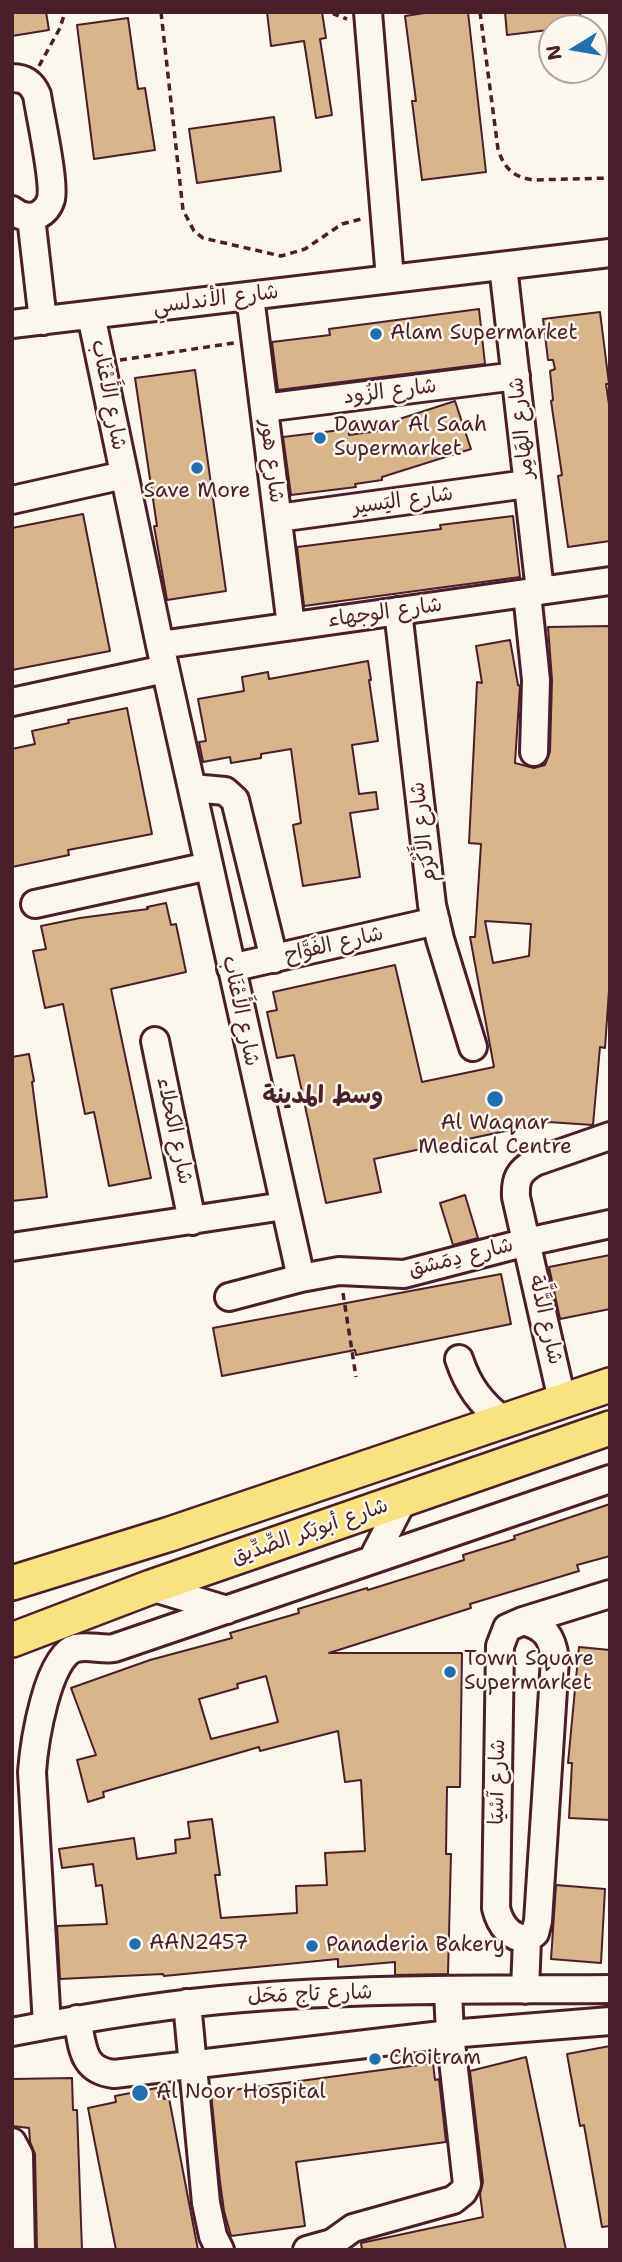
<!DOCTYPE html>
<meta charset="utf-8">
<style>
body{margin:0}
#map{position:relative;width:622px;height:2262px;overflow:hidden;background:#fbf7ec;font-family:"Shantell Sans",sans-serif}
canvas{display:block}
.frame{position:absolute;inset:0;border:14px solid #4a1f2b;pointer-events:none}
.north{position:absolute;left:538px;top:14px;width:70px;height:70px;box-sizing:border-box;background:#fbf7ec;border:2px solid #b4a19f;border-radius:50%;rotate:259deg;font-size:19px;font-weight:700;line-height:28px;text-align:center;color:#4a1f2b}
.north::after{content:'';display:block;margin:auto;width:24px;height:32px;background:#1f6fb2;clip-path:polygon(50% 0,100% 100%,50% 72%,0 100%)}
</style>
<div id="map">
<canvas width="622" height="2262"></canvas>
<div class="frame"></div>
<div class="north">N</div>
</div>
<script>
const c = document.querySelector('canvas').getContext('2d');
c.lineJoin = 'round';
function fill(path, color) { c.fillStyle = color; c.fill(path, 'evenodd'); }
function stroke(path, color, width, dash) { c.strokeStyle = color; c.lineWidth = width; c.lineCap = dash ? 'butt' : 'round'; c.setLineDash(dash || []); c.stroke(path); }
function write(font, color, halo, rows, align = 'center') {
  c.font = font + ' "Shantell Sans","Playpen Sans Arabic",sans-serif'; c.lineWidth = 5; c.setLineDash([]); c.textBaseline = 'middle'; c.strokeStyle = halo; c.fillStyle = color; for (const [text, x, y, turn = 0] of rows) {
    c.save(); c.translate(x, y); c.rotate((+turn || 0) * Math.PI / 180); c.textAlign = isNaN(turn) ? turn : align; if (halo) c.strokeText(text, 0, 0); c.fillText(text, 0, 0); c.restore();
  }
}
const building = new Path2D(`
 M12 12H46L49 30 12 36Z
 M267 12H322L326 38 320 39 332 115 316 118 304 41 271 46Z
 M431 12H468L486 172 422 180 412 101H416L405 16Z
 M505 12H580L581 26 507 35Z
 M128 18 138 89 145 88 155 150 94 159 77 25Z
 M274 117 281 171 197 183 189 129Z
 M479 309 485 364 278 390 272 342 330 335 329 329Z
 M600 312 609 384H606L610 411V541L568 547 558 476 562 475 551 401 553 400 550 371 555 369 553 360H548L543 319Z
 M195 370 226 591 167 600 154 526H157L135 378Z
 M455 401 471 449 382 477V480L355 484 356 487 291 495 283 437 349 429V435L386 430 384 424Z
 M83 514 110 651 12 670V528Z
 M513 516 520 577 304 606 297 547 441 529 440 525Z
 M610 626V976L605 1048 600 1047 593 1125 548 1122 374 1159 381 1192 326 1203 294 1055 277 1058 267 1012 277 1010 273 992 395 965 422 1082 494 1067 470 937H475L481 844 469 843 477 682 482 683 476 646 510 640 518 685 520 686 515 763 534 768 545 765 550 752 552 680 548 627ZM485 921 531 924 529 956 493 963Z
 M368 661 371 680H369L378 741 352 745 359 794 376 792 378 809 350 813 360 877 303 886 293 825 301 823 291 749 261 754V758L231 763 230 757 203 762 199 742 206 741 198 699 244 691 242 677 268 672 269 679Z
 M127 708 152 834 68 850 69 855 12 867V749L35 744 32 731 69 723 68 720Z
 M166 903 171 925 176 924 186 972 111 989 151 1178 109 1186 94 1112 85 1114 63 1004 45 1008 33 951 46 949 41 926 80 918 148 909 147 907Z
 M29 1054 34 1081 32 1082 47 1197 12 1201V1057Z
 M465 1195 478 1238 453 1245 440 1203Z
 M610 1255V1309L560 1319 549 1267Z
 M501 1274 511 1324 356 1355 355 1350 222 1376 213 1328Z
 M610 1504V1556L577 1565 579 1571 470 1604 471 1608 329 1653H462L460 1787H447L446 1854H451L448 1974 395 1975V1962L338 1967V1959L164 1976 163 1974 60 1979 57 1926 107 1924 102 1885 96 1886 93 1864 62 1868 59 1849 134 1838 137 1859 176 1853 175 1840 190 1838 188 1822 212 1819 220 1875H215L221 1918 297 1913 296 1886 327 1885 325 1853 365 1851 361 1780 345 1782 338 1731 260 1751 259 1747 103 1792 104 1797 88 1802 77 1760 96 1755 71 1688 150 1660 232 1638 230 1633 299 1613 298 1609 367 1588 368 1590 464 1560 463 1555 515 1539 514 1536ZM266 1676 278 1722 211 1739 199 1699 238 1688 237 1684Z
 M579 1647 610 1650V1820L569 1818 572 1763H568Z
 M556 1885 605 1889 601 1963 551 1959Z
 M610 2046V2226L602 2227 584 2125 580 2126 567 2054Z
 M526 2057 566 2250H362L361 2243 483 2217 480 2194 483 2182 470 2071Z
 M433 2063 435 2080 439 2079 446 2142 296 2162 305 2226 231 2236 224 2211 220 2182 211 2093Z
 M72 2078 73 2110H77L82 2250H37L35 2154 30 2142 29 2128 12 2126V2079Z
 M162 2087 164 2099 169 2098 198 2250H116L88 2108 116 2102 115 2096Z`);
const path = new Path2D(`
 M161 12 183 210 194 231 203 238 281 256 305 249 342 224 365 218
 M334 12V14L347 19
 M480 12 498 149C504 168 513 177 533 180L610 178
 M39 66 60 28 65 12
 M120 360 234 343
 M343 1293 356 1377`);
const minor = new Path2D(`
 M368 12 390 279
 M12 78C25 78 32 83 37 95 40 115 55 182 51 199 49 206 44 212 38 215 28 219 19 216 12 210
 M31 217 43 321
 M503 266 540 591
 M250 296 291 626
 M91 315 160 645 301 1278
 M12 324 610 253
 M264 408 516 376
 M12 500 124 475
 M278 518 527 484
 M527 593 536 680 534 752
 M398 611 432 905 440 939 473 1047
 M160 645 610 581
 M12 702 165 669
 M192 788 225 791 235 800 274 959
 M35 904 209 866
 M231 968 436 921
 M155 1041 192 1221
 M12 1247 284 1206
 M229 1297 301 1278 339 1271 404 1274 527 1242 610 1224
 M459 1359C468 1386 481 1404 504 1421
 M562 1400 516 1197C515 1179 519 1171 535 1162L610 1136
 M372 1560 403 1500
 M151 1587 227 1610
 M523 1621 610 1594
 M525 1990 527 1939 535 1933 538 1921 555 1659C552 1636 545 1627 523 1621L507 1628 500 1646 496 1908C500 1925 510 1938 527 1939
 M187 2003 206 2203 213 2236 220 2250
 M77 2019C83 2046 81 2070 114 2074L450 2034 610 2021
 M47 2025 32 1772C34 1745 47 1655 76 1648 89 1645 102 1650 114 1648L610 1479
 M12 2032C89 2017 165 2004 243 1998 365 1988 488 1990 610 1989
 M12 2142 19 2155 21 2250
 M307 2250 332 2243 353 2228 453 2200 463 2192 467 2184 450 2034 448 1991`);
const major = new Path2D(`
 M12 1583 170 1534 610 1385
 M12 1640 151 1587 610 1428`);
const markers = [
 [376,334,7,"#1f6fb2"],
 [320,438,7,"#1f6fb2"],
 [197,468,7,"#1f6fb2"],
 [495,1099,9,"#1f6fb2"],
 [450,1672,7,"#1f6fb2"],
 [135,1944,7,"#1f6fb2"],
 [312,1946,7,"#1f6fb2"],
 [375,2059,7,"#1f6fb2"],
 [140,2093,9,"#1f6fb2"]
];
const streetNames = [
 ["شارع الأندلسي",216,300,-7],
 ["شارع الزُود",390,392,-7],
 ["شارع الأَعْنَاب",108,395,79],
 ["شارع الهَامِر",522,428,-96],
 ["شارع هور",271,461,83],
 ["شارع اليَسير",403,501,-8],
 ["شارع الوجهاء",385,613,-8],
 ["شارع الأَكْرَم",424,832,-97],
 ["شارع الفَوَّاح",334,945,-13],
 ["شارع الأَعْنَاب",240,1011,78],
 ["شارع الكحلاء",174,1131,78],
 ["شارع دِمَشق",461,1258,-14],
 ["شارع الدَّلَّة",545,1320,77],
 ["شارع أبوبَكر الصِّدِّيق",310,1532,-19],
 ["شارع آسْيَا",498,1782,-89],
 ["شارع تاج مَحَل",310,1995,-2]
];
const poiNames = [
 ["Alam Supermarket",390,334],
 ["Dawar Al Saah",334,426],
 ["Supermarket",334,450],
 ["Save More",197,492,"center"],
 ["Al Waqnar",495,1124,"center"],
 ["Medical Centre",495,1148,"center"],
 ["Town Square",464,1660],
 ["Supermarket",464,1684],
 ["AAN2457",149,1944],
 ["Panaderia Bakery",326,1946],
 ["Choitram",389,2059],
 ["Al Noor Hospital",156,2093]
];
const quarterNames = [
 ["وسط المدينة",323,1097]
];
fill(building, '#d8b58a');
stroke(building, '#4a1f2b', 2);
stroke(minor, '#4a1f2b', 32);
stroke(major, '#4a1f2b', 38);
stroke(path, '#4a1f2b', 3.5, [7, 5]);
stroke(minor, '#fbf7ec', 26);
stroke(major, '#f8e281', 33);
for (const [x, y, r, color] of markers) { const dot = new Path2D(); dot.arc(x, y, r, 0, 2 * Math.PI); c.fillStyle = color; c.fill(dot); stroke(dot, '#fbf7ec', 2.5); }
write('21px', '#4a1f2b', '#fbf7ec', streetNames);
write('21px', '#4a1f2b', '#fbf7ec', poiNames, 'left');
write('bold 24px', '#4a1f2b', '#fbf7ec', quarterNames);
</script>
